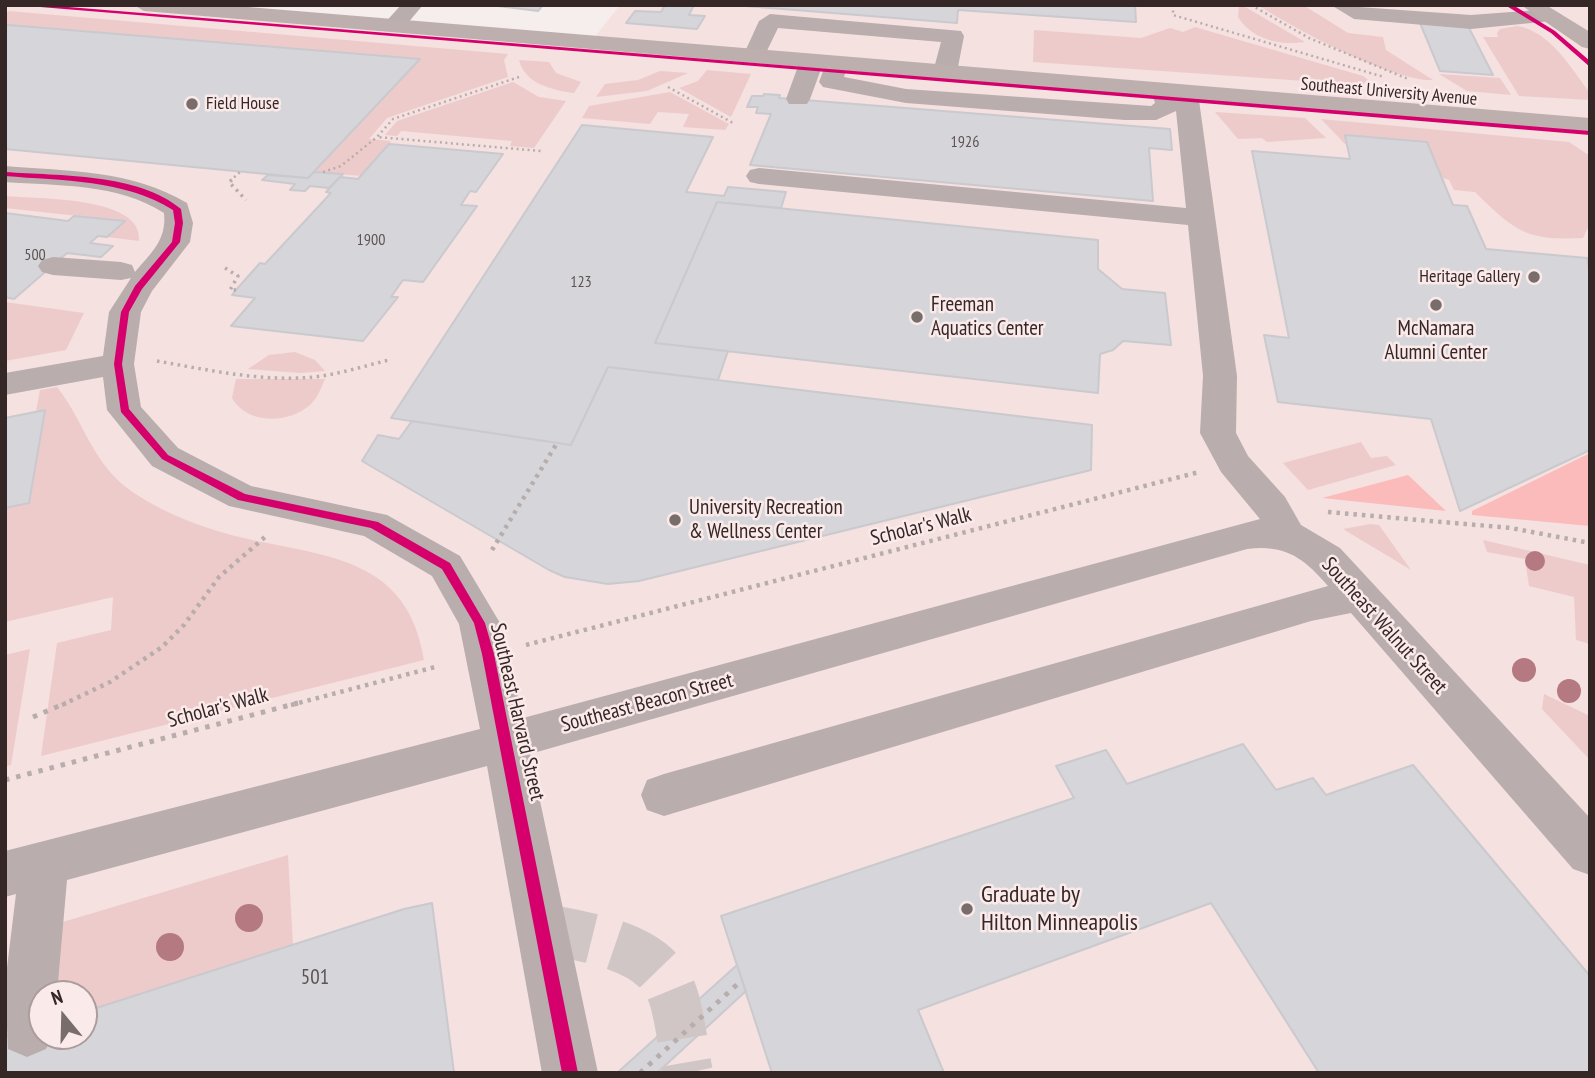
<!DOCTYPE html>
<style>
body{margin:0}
#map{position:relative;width:1595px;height:1078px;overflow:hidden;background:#f6eeed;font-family:"PT Sans Narrow",sans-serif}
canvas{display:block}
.frame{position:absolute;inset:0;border:7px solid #362727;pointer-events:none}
.north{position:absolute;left:28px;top:980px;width:70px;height:70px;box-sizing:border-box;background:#faeae9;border:2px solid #ac9c9b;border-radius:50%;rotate:341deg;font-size:19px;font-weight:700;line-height:28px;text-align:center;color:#362727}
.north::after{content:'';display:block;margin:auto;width:24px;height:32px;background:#796d6c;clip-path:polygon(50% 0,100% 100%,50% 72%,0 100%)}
</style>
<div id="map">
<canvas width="1595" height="1078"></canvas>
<div class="frame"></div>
<div class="north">N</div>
</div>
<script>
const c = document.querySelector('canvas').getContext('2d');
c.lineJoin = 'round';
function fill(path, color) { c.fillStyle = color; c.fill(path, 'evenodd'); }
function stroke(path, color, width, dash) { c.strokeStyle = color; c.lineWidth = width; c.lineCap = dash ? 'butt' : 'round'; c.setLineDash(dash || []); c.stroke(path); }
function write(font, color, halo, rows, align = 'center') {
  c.font = font + ' "PT Sans Narrow",sans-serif'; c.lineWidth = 5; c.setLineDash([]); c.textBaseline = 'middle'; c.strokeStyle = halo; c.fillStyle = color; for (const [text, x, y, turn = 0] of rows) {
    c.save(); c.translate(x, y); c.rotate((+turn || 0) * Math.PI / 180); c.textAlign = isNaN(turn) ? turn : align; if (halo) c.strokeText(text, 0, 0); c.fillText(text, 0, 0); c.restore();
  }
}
const built = new Path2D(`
 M5 5H144L590 43 620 5H1590V1073H5ZM42 994H84V1036H42Z`);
const green = new Path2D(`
 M1239 5H1242L1305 42C1279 46 1252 39 1238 17Z
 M1258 5H1303L1348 33 1383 37 1386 50 1433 80C1393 82 1293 28 1258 5Z
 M9 11 508 54 504 60 508 77 387 118 369 139 391 141 362 176 314 172 420 59 5 27V14Z
 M1517 26C1550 31 1571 68 1590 93V100L1519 96 1483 37H1498L1497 33 1500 29Z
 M1195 27 1363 76 1368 80 1362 85 1033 62 1034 30 1141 38 1170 28 1183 32Z
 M519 60 549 62 556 73 581 82 574 93C552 90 525 84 519 60Z
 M707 70 751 74 731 117 679 88 698 81Z
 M660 71 688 73 647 91 596 97 605 84 638 80Z
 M1439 74 1500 78 1511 95 1467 91Z
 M513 82 539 97 566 101 534 148 510 146 512 141 401 131 397 136 385 135 397 121Z
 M670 92 729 124 725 130 683 127 689 114 658 112 650 124 582 118 589 106Z
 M1215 112 1305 118 1326 138 1267 142 1262 138 1238 139Z
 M1321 119 1569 142 1590 156V223L1583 238C1525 241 1515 231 1475 192L1454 190 1449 180 1347 146Z
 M5 196C37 199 144 196 139 241L107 237 124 221 5 208Z
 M5 302 84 313 66 350 5 361Z
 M295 352 315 360 325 371 300 373 248 369 269 355Z
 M236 379H325C321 388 318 397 311 404 290 424 247 425 232 398Z
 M57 387C86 424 92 465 134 493 169 516 208 530 248 539 330 557 408 559 424 660L41 756 57 643 111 630 113 597 5 622V508L29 503 45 410 36 411 40 390Z
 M1361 442 1371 458 1387 456 1396 465 1308 490 1283 463Z
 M1370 524 1379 525 1411 570 1343 529Z
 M1483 540 1590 565V644L1576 640 1574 597 1529 586 1525 559 1487 552Z
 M30 649 11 765 5 767V655Z
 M1544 694 1590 716V760L1542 709Z
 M288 855 293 945 84 1012V994H49L56 924Z`);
const water = new Path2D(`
 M1590 453V526L1472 515V511Z
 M1408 475 1446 511 1322 498Z`);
const building = new Path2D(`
 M490 5H543L538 11Z
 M665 5H694L689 15 705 16 697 29 626 23 635 11 661 12Z
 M733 5H1135L1136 22 958 10 957 23Z
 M1420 23 1468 26 1493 75 1440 71Z
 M8 25 420 59 308 178 5 149V27Z
 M764 94 780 95 779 98 1170 129 1172 150 1149 148 1153 201 750 165 771 114 756 113 758 107H747L752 96H763Z
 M582 125 713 137 686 192 724 196 728 187 786 192 781 208 717 202 655 343 728 351 718 380 608 367 571 445 391 418Z
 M1345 135 1427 142 1453 205 1467 206 1486 249 1587 258 1590 274V450L1460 511 1431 419 1278 402 1264 335 1289 338 1252 151 1350 159Z
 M389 144 503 154 476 192 470 191 461 205 477 206 423 282 403 280 391 297H398L363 341 231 326 255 298 232 295 236 290 260 263 265 264 331 193 326 192 340 177 358 179Z
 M314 172 343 174 329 188 310 186 305 191 290 190 295 184 262 180 268 175 308 178Z
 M717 202 1098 240V269L1122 289 1165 293 1171 345 1123 341 1113 350 1100 354 1098 393 655 343Z
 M5 213 68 221 74 216 125 221 107 237 98 236 90 243 113 246 101 257 67 253 14 299 5 297Z
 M608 367 1092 425 1091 470 639 581 608 584 565 577 549 570 362 461 378 435 399 439 412 421 571 445Z
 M45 410 29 503 5 508V418Z
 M1243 744 1276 790 1313 778 1326 795 1413 765 1590 976V1073H1319L1211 903 918 1010 944 1073H772L721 916 1074 798 1056 766 1106 750 1127 784Z
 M432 903 454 1073H5V1037L42 1025V1036H84V1012L404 909Z
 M737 965 746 991 657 1073H617Z`);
const minorTunnel = new Path2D(`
 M543 928C581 937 641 943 665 979 680 1000 682 1047 688 1073`);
const pathFar3 = new Path2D(`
 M1173 5V15L1384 77
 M1251 5 1309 38 1408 79
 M519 77 393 119 377 137 541 151
 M668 87 733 123
 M323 172 341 166 377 137
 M230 181 240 172`);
const pathFar2 = new Path2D(`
 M232 180 229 182 246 200
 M225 268 238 276 230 290H236
 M157 361C209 370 262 382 314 377 340 374 364 366 389 360`);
const pathFar1 = new Path2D(`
 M1328 512 1511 528 1590 543
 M492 550 557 443
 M526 645 1199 472
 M62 705 110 682 162 647 184 625 219 577 265 537
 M291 705 439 666`);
const path = new Path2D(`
 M33 717 66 703
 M5 780 298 703
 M640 1073 742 980`);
const minor = new Path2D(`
 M401 5H423L401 31H385L382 26Z
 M1331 5 1471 15 1551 9 1562 15 1551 21 1471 29 1354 19Z
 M770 14 961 31 964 36 957 72 953 77H937L933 72 941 42 778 28 762 61H746L743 56 759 21Z
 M812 54 820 56 824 61 810 99 807 104H789L786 99 800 61 804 56Z
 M836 56 844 58 848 63 844 77 906 89 1151 106 1155 103 1151 90 1155 85H1171L1175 91 1186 86 1195 88 1198 93 1237 376 1236 433 1248 456 1285 497 1301 525 1340 548 1590 818V875L1573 869 1351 613 1311 621 664 816 647 810 641 795 647 780 664 774 1328 586C1304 558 1285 544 1247 549L530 754 598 1073H542L487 766 67 880 57 994H42V1036H52L46 1049 27 1057 8 1049 5 984 16 894 5 897V851L480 729 459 624 432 576 364 536 229 506 152 466 107 410 103 377 5 395V373L103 356 109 312 131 278 121 280 53 275 42 272 38 266 42 260 53 257 121 262 132 265 135 272C151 253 167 240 164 213 117 183 59 186 5 182V166C67 171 132 170 187 203L193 223 190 242 152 291 141 312 134 364 141 407 178 448 251 486 387 515 460 556 500 623 523 718 1260 519 1221 472 1200 433 1203 376 1188 225 759 184 750 182 746 176 750 170 759 168 1186 208 1176 111 1156 120H1125L906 103 823 87 819 82 828 58Z`);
const major = new Path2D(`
 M134 5H224L1590 118V134L144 11Z
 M1521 5H1546L1590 32V49L1582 47Z`);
const cycleway = new Path2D(`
 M16 5H44L1590 131V135Z
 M1505 5H1513L1555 31 1590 61V67L1551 33Z
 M5 172C59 176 138 173 181 209L183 223 180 242 142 289 129 312 122 364 129 409 168 455 245 494 378 522 450 563 485 623 494 654 578 1073H562L482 654 474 623 442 569 371 528 238 500 162 459 121 412 114 364 121 312 135 286 172 242 175 223 173 210C123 179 63 181 5 176Z`);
const trees = [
 [1535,561,10],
 [1524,670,12],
 [1569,691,12],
 [249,918,14],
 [170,947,14]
];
const markers = [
 [192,104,7,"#796d6c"],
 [1534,277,7,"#796d6c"],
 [1436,305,7,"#796d6c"],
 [917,317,7,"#796d6c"],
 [675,520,7,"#796d6c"],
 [967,909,7,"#796d6c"]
];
const farNumbernames = [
 ["1926",965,142],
 ["1900",371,240],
 ["500",35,255],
 ["123",581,282]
];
const farStreetnames = [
 ["Southeast University Avenue",1389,92,5]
];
const farPoinames = [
 ["Field House",206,104],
 ["Heritage Gallery",1520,277,"right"]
];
const poiNames = [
 ["Freeman",931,305],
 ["Aquatics Center",931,329],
 ["McNamara",1436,329,"center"],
 ["Alumni Center",1436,353,"center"],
 ["University Recreation",689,508],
 ["& Wellness Center",689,532]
];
const streetNames = [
 ["Scholar's Walk",921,527,-14],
 ["Southeast Walnut Street",1384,626,48],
 ["Southeast Beacon Street",647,703,-15],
 ["Scholar's Walk",218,708,-15],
 ["Southeast Harvard Street",517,712,77]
];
const nearNumbernames = [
 ["501",315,978]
];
const nearPoinames = [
 ["Graduate by",981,895],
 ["Hilton Minneapolis",981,923]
];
fill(built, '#f5e1e0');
fill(green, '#edcbcb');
fill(water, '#fbbbbb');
fill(building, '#d6d6da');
stroke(building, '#c9c9ce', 2);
stroke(minorTunnel, '#d0c6c5', 50, [50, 24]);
stroke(pathFar3, '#b7adac', 2.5, [2, 3.5]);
stroke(pathFar2, '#b7adac', 3.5, [2.5, 4.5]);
stroke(pathFar1, '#b7adac', 4.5, [3.5, 5]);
stroke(path, '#b7adac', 5, [4.5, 7]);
fill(minor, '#baadad');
fill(major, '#beafaf');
fill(cycleway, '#d6006c');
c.fillStyle = '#b57981';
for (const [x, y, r] of trees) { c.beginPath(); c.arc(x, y, r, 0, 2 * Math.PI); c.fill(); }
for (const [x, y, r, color] of markers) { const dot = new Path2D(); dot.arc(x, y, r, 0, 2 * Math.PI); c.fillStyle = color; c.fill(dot); stroke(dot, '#faeae9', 2.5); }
write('16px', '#5e5354', null, farNumbernames);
write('18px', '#362727', '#faeae9', farStreetnames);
write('18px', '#362727', '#faeae9', farPoinames, 'left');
write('21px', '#362727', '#faeae9', poiNames, 'left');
write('21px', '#362727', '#faeae9', streetNames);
write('21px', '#5e5354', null, nearNumbernames);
write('24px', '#362727', '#faeae9', nearPoinames, 'left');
</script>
